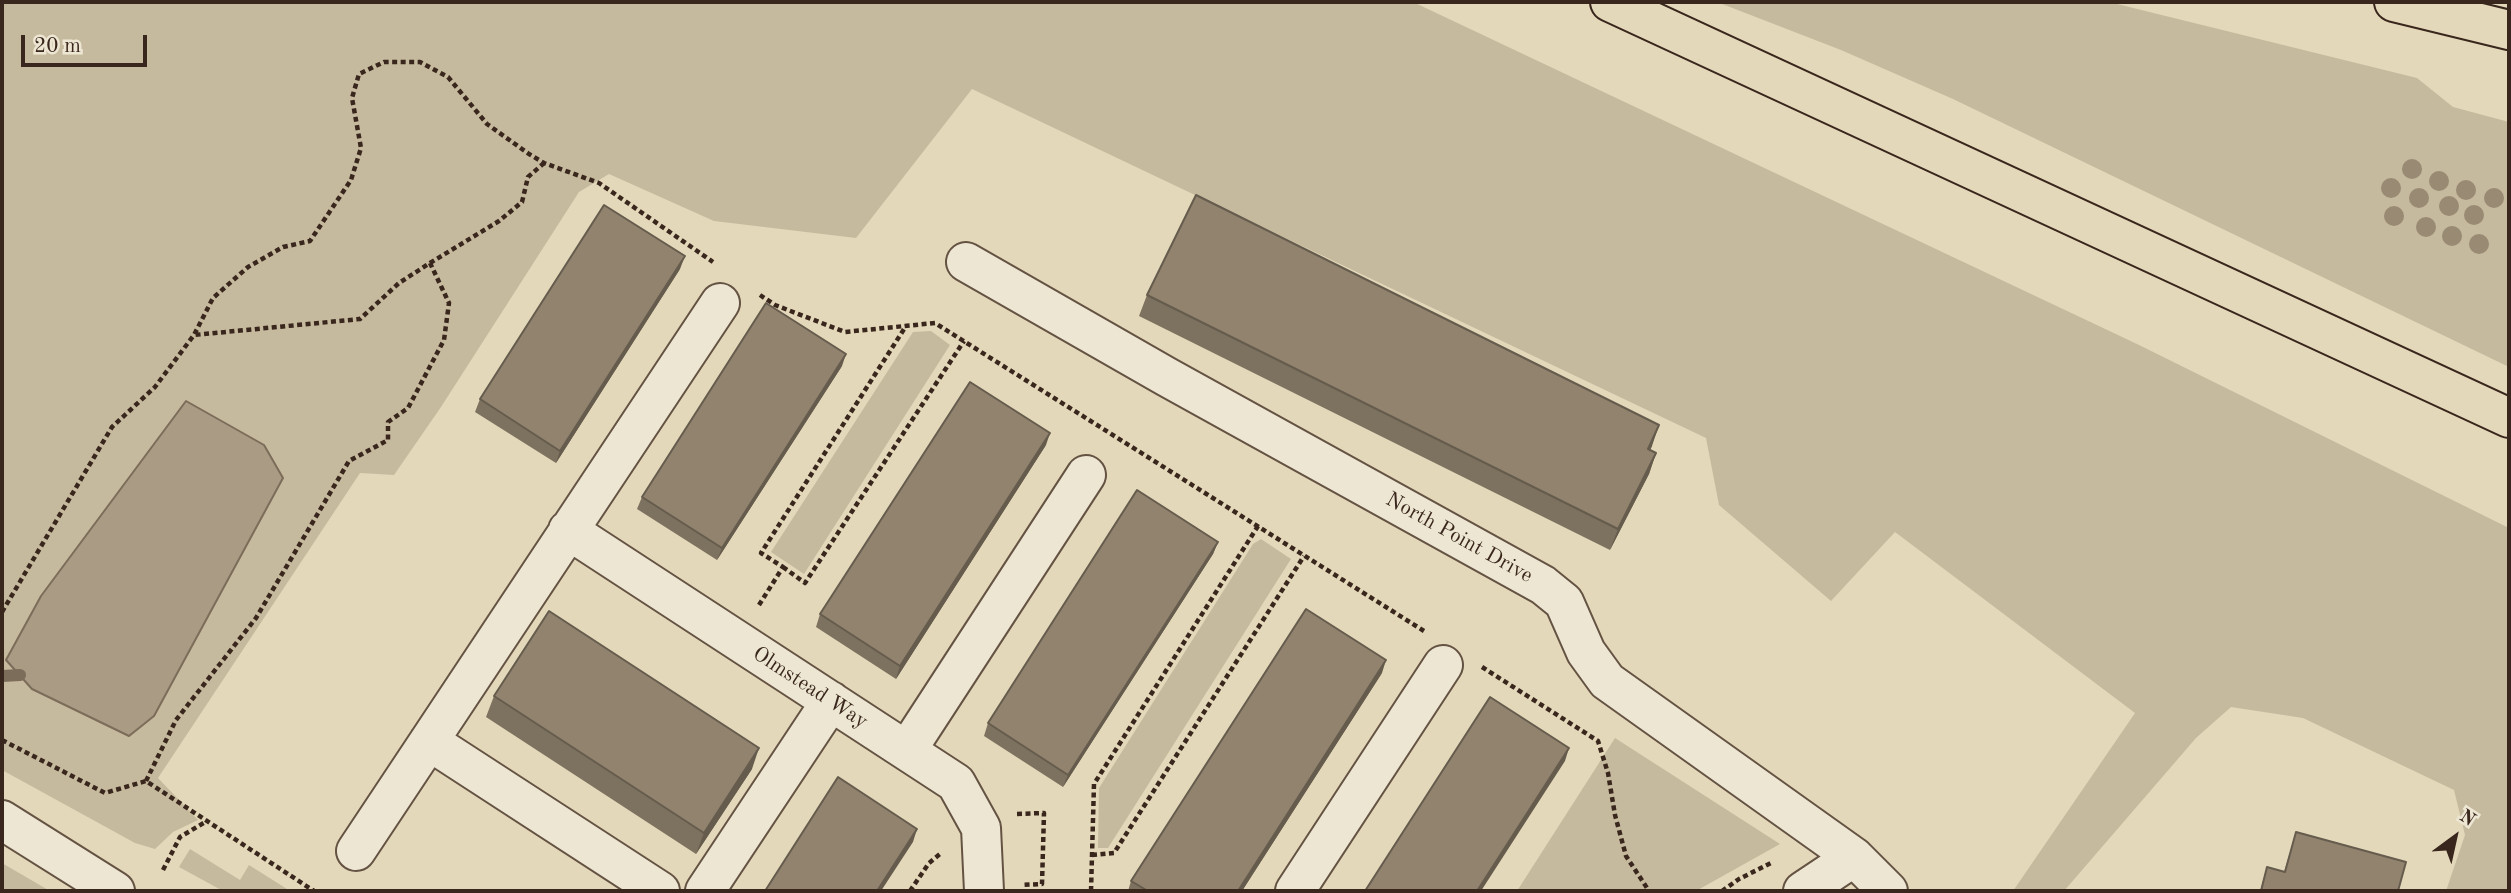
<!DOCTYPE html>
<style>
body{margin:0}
#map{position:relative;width:2511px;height:893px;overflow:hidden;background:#e3d8b9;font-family:"Old Standard TT",serif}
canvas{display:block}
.frame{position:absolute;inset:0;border:4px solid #39261c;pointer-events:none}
.north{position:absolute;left:2420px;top:802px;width:70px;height:70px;-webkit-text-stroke:5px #ede6d2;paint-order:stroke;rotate:33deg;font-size:19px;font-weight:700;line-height:28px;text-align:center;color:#39261c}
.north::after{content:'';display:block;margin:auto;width:24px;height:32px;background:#39261c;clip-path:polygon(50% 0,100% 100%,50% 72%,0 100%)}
.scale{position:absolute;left:21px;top:35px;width:126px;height:32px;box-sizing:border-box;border:4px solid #39261c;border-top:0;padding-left:9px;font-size:21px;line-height:24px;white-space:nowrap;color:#39261c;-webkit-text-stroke:5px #ede6d2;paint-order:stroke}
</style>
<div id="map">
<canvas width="2511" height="893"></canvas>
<div class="frame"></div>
<div class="north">N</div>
<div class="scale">20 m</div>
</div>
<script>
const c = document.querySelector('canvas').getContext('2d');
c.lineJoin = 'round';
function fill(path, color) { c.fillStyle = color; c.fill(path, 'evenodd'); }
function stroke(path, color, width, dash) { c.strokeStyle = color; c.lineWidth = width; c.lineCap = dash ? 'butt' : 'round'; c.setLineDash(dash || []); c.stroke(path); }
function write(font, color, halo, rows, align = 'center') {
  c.font = font + ' "Old Standard TT",serif'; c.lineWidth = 5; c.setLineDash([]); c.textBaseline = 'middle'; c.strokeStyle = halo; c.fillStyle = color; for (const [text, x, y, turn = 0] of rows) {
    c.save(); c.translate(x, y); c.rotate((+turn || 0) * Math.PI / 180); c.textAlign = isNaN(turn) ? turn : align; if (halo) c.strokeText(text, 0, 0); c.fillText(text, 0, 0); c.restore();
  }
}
const green = new Path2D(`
 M2 2H1413L2137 344 2509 528V891H2446L2465 835 2454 790 2303 718 2231 707 2196 738 2064 891H2013L2135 713 1895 532 1831 601 1719 505 1706 438 972 89 856 238 714 221 609 174 579 192 441 407 394 475 360 473 158 778 198 820 173 832 155 849 135 843 2 770Z
 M1717 2H2109L2417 78 2453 107 2509 122V367L1953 99 1841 50Z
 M931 331 950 345 804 574 771 552 913 332Z
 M1261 539 1291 559 1108 848H1098L1099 788 1253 544Z
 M1615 738 1780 844 1696 891H1517Z
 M190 849 240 880 249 865 287 889 285 891H223L179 867Z
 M2 863 50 891H2Z`);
const water = new Path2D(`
 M186 401 264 445 283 478 154 716 129 736 32 689 6 660 41 596Z`);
const stream = new Path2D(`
 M2 676 20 675`);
const path = new Path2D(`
 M430 263 499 221 522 202 528 177 544 163
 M760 295 775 305 845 332 935 323 1424 631
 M783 567 805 583 964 341
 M759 605 783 567 761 553 906 326
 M2 612 112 427 155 387 194 335 213 298 248 267 283 247 310 241 351 180 361 148 352 98 359 74 384 62H420L448 77 487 124 529 154 544 163 599 183 713 262
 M1482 667 1598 741 1608 773 1615 815 1626 856 1649 891
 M2 740 105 793 146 781 314 891
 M146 781 176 720 256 618 349 461 388 440V422L408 408 444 340 449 303 430 263 399 283 360 319 194 335
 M1017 814 1044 813 1042 884 1022 885
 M1092 855 1114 853 1304 556
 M163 870 180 837 207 821
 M910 891 929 863 940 854
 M1091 891 1094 784 1258 526
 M1722 891 1739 879 1773 862`);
const minor = new Path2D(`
 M966 262 1167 377 1543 585 1564 602 1586 652 1607 681 1854 857 1888 891
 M568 530 956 783 981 828 984 891
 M429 741 660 891
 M907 750 1086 475
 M2 820 115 891
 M356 851 720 303
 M705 891 831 701
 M1295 891 1443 665
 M1803 891 1854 857`);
const highway = new Path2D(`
 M1610 2 2509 418
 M2394 2 2509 30`);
const trees = [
 [2412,169],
 [2439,181],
 [2391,188],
 [2466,190],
 [2419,198],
 [2494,198],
 [2449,206],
 [2474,215],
 [2394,216],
 [2426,227],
 [2452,236],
 [2479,244]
];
const wall = new Path2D(`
 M680 269 556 463 475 412 480 399Z
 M1147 295 1652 446 1650 450 1656 453 1649 474 1610 550 1139 316Z
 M842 366 717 560 637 509 642 497Z
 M1046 445 896 679 816 627 820 614Z
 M1218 542 1213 554 1063 787 984 736 988 723Z
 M1382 673 1242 891H1128L1131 881Z
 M494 696 752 769 696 854 486 717Z
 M2296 832 2398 891H2260L2267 867 2284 872Z`);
const shadedWall = new Path2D(`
 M685 256 680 269 556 463 560 451Z
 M846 354 842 366 717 560 722 548Z
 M1659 425 1652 446 1640 470 1648 449Z
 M1050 433 1046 445 896 679 900 666Z
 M1656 453 1649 474 1610 550 1618 529Z
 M1218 542 1213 554 1063 787 1068 775Z
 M1386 660 1382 673 1242 891H1238Z
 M759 748 752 769 696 854 704 833Z
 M1569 748 1565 761 1481 891H1477Z
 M917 829 913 842 881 891H877Z`);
const building = new Path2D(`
 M1196 195 1659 425 1648 449 1656 453 1618 529 1147 295Z
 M604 205 685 256 560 451 480 399Z
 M766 303 846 354 722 548 642 497Z
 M970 382 1050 433 900 666 820 614Z
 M1137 490 1218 542 1068 775 988 723Z
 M1306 609 1386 660 1238 891H1148L1131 881Z
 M549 611 759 748 704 833 494 696Z
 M1490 697 1569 748 1477 891H1365Z
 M838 777 917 829 877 891H765Z
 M2296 832 2406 862 2398 891H2261L2267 867 2285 872Z`);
const streetNames = [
 ["North Point Drive",1459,538,29],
 ["Olmstead Way",810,688,33]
];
fill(green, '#c6ba9e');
fill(water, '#a99b84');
stroke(water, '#7c6c5a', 2);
stroke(stream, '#7c6c5a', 12);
stroke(minor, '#645243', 42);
stroke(highway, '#39261c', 42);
stroke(path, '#39261c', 4.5, [5, 3.5]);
stroke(minor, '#ede6d2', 38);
stroke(highway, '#e3d8b9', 38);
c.fillStyle = '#998a74';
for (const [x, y] of trees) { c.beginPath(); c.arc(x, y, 10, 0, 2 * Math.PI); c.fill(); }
fill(wall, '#7d715f');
fill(shadedWall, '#665c4d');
fill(building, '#91836e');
stroke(building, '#665c4d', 2);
write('21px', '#39261c', '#ede6d2', streetNames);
</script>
